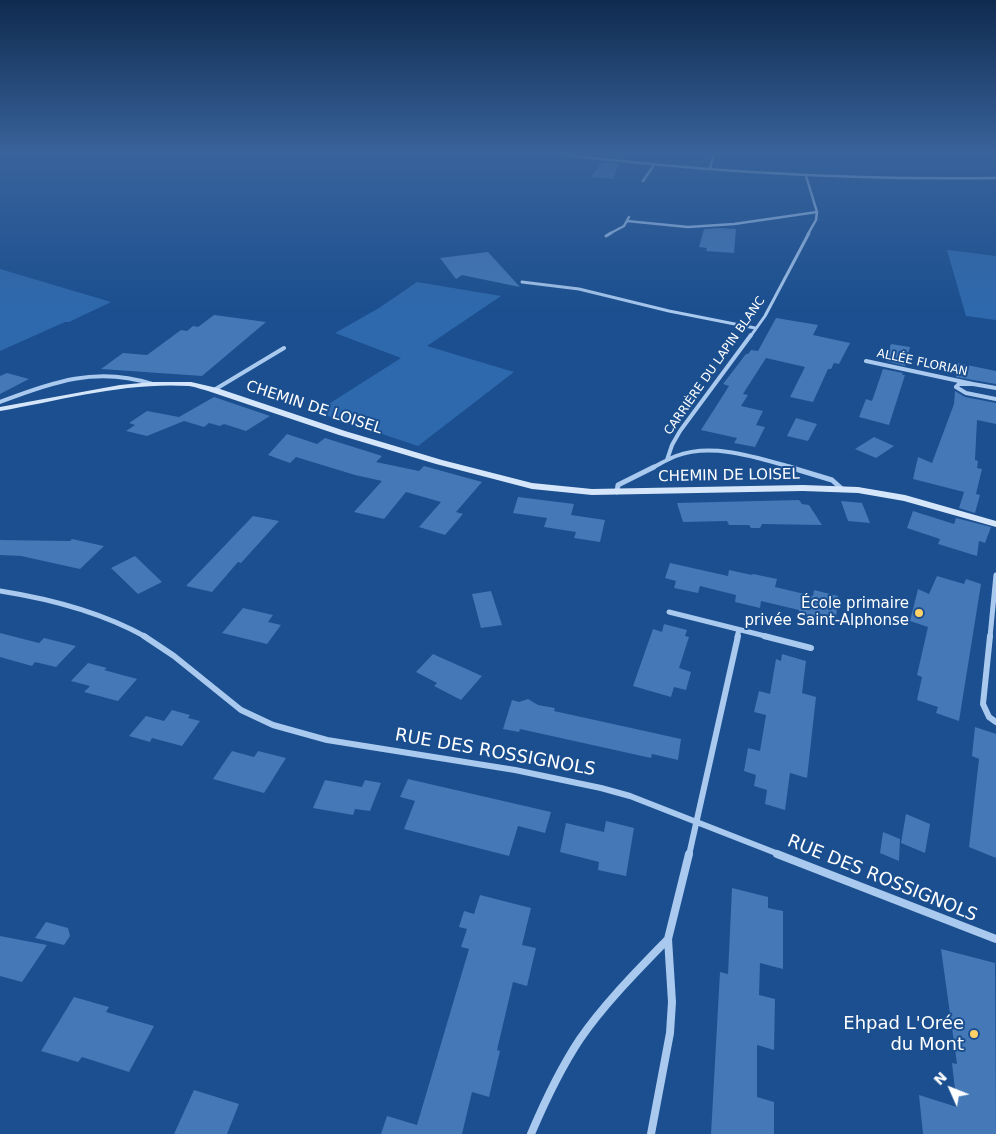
<!DOCTYPE html>
<meta charset="utf-8">
<style>
body{margin:0}
#map{position:relative;width:996px;height:1134px;overflow:hidden;background:#1b4f8f;font-family:"DejaVu Sans",sans-serif}
canvas{display:block}
.north{position:absolute;left:926px;top:1064px;width:50px;height:50px;-webkit-text-stroke:4px #1b4f8f;paint-order:stroke;rotate:314deg;font-size:14px;font-weight:700;line-height:20px;text-align:center;color:#fff}
.north::after{content:'';display:block;margin:auto;width:18px;height:22px;background:#fff;clip-path:polygon(50% 0,100% 100%,50% 72%,0 100%)}
</style>
<div id="map">
<canvas width="996" height="1134"></canvas>
<div class="north">N</div>
</div>
<script>
const c = document.querySelector('canvas').getContext('2d');
c.lineJoin = 'round';
function fill(path, color) { c.fillStyle = color; c.fill(path, 'evenodd'); }
function stroke(path, color, width, dash) { c.strokeStyle = color; c.lineWidth = width; c.lineCap = dash ? 'butt' : 'round'; c.setLineDash(dash || []); c.stroke(path); }
function write(font, color, halo, rows, align = 'center') {
  c.font = font + ' "DejaVu Sans",sans-serif'; c.lineWidth = 4; c.setLineDash([]); c.textBaseline = 'middle'; c.strokeStyle = halo; c.fillStyle = color; for (const [text, x, y, turn = 0] of rows) {
    c.save(); c.translate(x, y); c.rotate((+turn || 0) * Math.PI / 180); c.textAlign = isNaN(turn) ? turn : align; if (halo) c.strokeText(text, 0, 0); c.fillText(text, 0, 0); c.restore();
  }
}
const green = new Path2D(`
 M947 250 996 256V320L966 316Z
 M0 269 111 302 69 322H65L0 351Z
 M417 282 501 296 427 346 514 372 418 446 316 412 401 358 335 333 379 308Z`);
const building = new Path2D(`
 M602 162 619 164 613 179 591 177Z
 M721 228 736 229 734 253 706 251 707 248 699 247 704 229Z
 M488 252 520 287 462 275 456 279 440 258Z
 M214 315 266 322 202 376 101 369 123 353 147 355 181 330 187 331 193 326 198 327Z
 M776 318 818 325 813 335 850 343 839 364 834 363 831 369H828L813 402 790 397 805 367 766 358 743 394 748 395 741 406 763 411 756 425 765 427 755 447 734 443 737 438 701 430 729 386 723 384 746 354H748L751 350 758 351Z
 M891 344 910 347 905 366 886 361Z
 M957 363 996 371V384L956 377Z
 M883 369 903 373 902 375H905L889 425 859 417 866 399 872 401Z
 M7 373 29 379 0 394V376Z
 M955 391 965 397 996 403V424L977 420 975 460 978 461 977 468 982 469 976 494 980 495 975 513 959 508 964 492 913 479 918 457 932 463 954 404Z
 M214 397 270 416 246 431 224 424 220 426 209 423 204 427 184 421 147 436 126 431 135 425 129 423 147 411 179 417Z
 M796 418 817 424 808 441 787 436Z
 M287 434 317 444 325 438 382 456 376 462 419 471 424 466 482 482 456 512 463 514 445 535 419 527 441 502 406 492 384 519 354 512 382 481 355 475 296 457 290 463 268 455Z
 M874 437 894 446 876 458 855 449Z
 M518 497 574 504 571 515 605 520 600 542 574 538 576 532 544 527 547 518 513 513Z
 M799 500 802 504 809 505 822 525 762 524 760 528H751L749 525H729L727 521 683 522 677 503Z
 M841 501 862 503 870 523 848 521Z
 M913 511 954 524 956 518 991 527 985 543 979 541 977 556 938 544 940 539 907 528Z
 M253 516 279 521 241 563 238 562 212 592 186 586Z
 M72 539 104 546 80 569 21 556 0 555V540L70 541Z
 M135 556 162 582 138 594 111 568Z
 M670 563 728 576 729 570 752 575 753 574 777 579 775 587 813 596 814 590 838 596 836 619 824 616 823 623 798 617 799 610 761 601 760 608 735 602 736 595 700 586 698 593 674 588 676 581 665 578Z
 M937 576 964 584 966 579 981 584 959 721 936 713 938 707 917 700 922 677 917 675 928 627 910 621 918 589 929 594Z
 M491 591 502 625 481 628 472 594Z
 M243 608 273 615 268 622 281 625 267 644 222 633Z
 M664 624 687 630 685 636 689 637 679 668 691 672 686 690 674 687 671 697 633 686 653 629 662 632Z
 M0 633 39 643 44 638 76 646 56 667 35 662 32 666 0 657Z
 M433 654 482 676 461 700 434 686 437 683 416 672Z
 M782 654 806 661 802 693 816 697 807 778 790 773 785 810 765 804 767 790 754 786 756 775 744 771 748 748 760 751 766 715 754 712 759 691 770 694 776 659 781 661Z
 M88 663 107 668 104 670 137 679 118 701 84 692 90 686 71 681Z
 M528 699 538 705 555 708 554 711 681 739 678 760 652 754 651 758 520 729 519 732 503 729 512 700 519 702Z
 M172 710 190 715 188 718 200 721 182 746 152 738 150 742 129 736 146 716 164 721Z
 M975 727 996 734V858L969 847 979 759 972 756Z
 M232 751 254 757 258 751 286 758 264 793 213 779Z
 M408 779 551 812 545 833 518 826 509 856 404 829 415 801 400 797Z
 M325 780 362 787 365 780 381 783 370 811 355 809 353 815 313 808Z
 M906 814 930 824 925 853 901 843Z
 M606 821 634 828 626 876 598 870 599 862 560 852 566 823 604 832Z
 M883 832 900 839 899 861 880 853Z
 M732 888 768 897V908L783 911V969L760 963 759 995 775 999 774 1050 757 1045V1097L774 1102V1134H711L720 972 728 974Z
 M480 895 531 908 522 945 536 948 527 986 513 982 497 1050 500 1051 489 1097 472 1092 462 1134H381L387 1116 417 1125 469 949 461 947 467 929 459 927 464 911 474 914Z
 M46 922 68 928 70 936 64 945 35 938Z
 M0 936 47 945 22 982 0 976Z
 M941 949 995 963 996 1134H923L919 1095 957 1107 952 1063 957 1064Z
 M74 997 109 1007 106 1012 154 1026 129 1072 82 1057 78 1062 41 1051Z
 M194 1090 239 1104 227 1134H174Z`);
const streetFar5 = new Path2D(`
 M559 154C704 172 850 180 996 178
 M710 169 714 154
 M806 176 817 212 816 220 808 234
 M643 181 654 165
 M627 221 688 227 734 224 817 212
 M609 234 624 226 629 217`);
const streetFar4 = new Path2D(`
 M606 236 611 233
 M522 282 579 289 669 311 755 328
 M750 337 765 316 809 233`);
const streetFar3 = new Path2D(`
 M866 361 973 384
 M996 388 973 384H959L956 387 966 393 996 399
 M214 390 284 348
 M0 402C52 382 97 366 152 384
 M667 460 672 445 680 431 751 335
 M652 468C660 464 668 459 676 456 713 442 758 458 794 468`);
const streetFar2 = new Path2D(`
 M789 467 832 480 842 489
 M617 492 618 485 654 467
 M0 591C51 599 101 612 146 637
 M669 612 769 637
 M737 637 739 630
 M990 637 996 575`);
const streetFar1 = new Path2D(`
 M144 636 174 656 241 710 273 725 327 740 515 770 601 788 630 796 781 855
 M764 636 811 648
 M990 636 983 704 989 717 996 722
 M689 855 738 636`);
const street = new Path2D(`
 M777 854 996 939
 M531 1134C545 1101 560 1069 580 1039 605 1003 637 971 668 939
 M651 1134 670 1033 672 1002 668 939 689 854`);
const secondary = new Path2D(`
 M152 382H191L217 388 345 431 442 460 532 483 592 489 803 485 858 487 905 495 996 521V527L904 501 858 493 803 491 592 495 532 489 436 464 339 435 211 392C204 390 196 387 189 386 126 382 62 400 0 411V407L120 385Z`);
const markers = [
 [919,613,5,"#ffd166"],
 [974,1034,5,"#ffd166"]
];
const farStreetnames = [
 ["ALLÉE FLORIAN",922,363,12],
 ["CARRIÈRE DU LAPIN BLANC",715,366,-55]
];
const streetNames = [
 ["CHEMIN DE LOISEL",314,408,18],
 ["CHEMIN DE LOISEL",729,476,-1]
];
const poiNames = [
 ["École primaire",909,604],
 ["privée Saint-Alphonse",909,621]
];
const nearStreetnames = [
 ["RUE DES ROSSIGNOLS",495,753,10],
 ["RUE DES ROSSIGNOLS",882,879,22]
];
const nearPoinames = [
 ["Ehpad L'Orée",964,1024],
 ["du Mont",964,1045]
];
fill(green, '#2e69ad');
fill(building, '#4478b7');
stroke(streetFar5, '#a9c9ee', 2.5);
stroke(streetFar4, '#a9c9ee', 3);
stroke(streetFar3, '#a9c9ee', 4);
stroke(streetFar2, '#a9c9ee', 5);
stroke(streetFar1, '#a9c9ee', 6);
stroke(street, '#a9c9ee', 8);
fill(secondary, '#d6e6fa');
const sky = c.createLinearGradient(0, 0, 0, 313);
sky.addColorStop(0, '#0f2b4f');
sky.addColorStop(0.49, '#39639b');
sky.addColorStop(1, '#39639b00');
c.fillStyle = sky;
c.fillRect(0, 0, 996, 313);
for (const [x, y, r, color] of markers) { const dot = new Path2D(); dot.arc(x, y, r, 0, 2 * Math.PI); c.fillStyle = color; c.fill(dot); stroke(dot, '#1b4f8f', 2); }
write('12px', '#fff', '#1b4f8f', farStreetnames);
write('15px', '#fff', '#1b4f8f', streetNames);
write('15px', '#fff', '#1b4f8f', poiNames, 'right');
write('18px', '#fff', '#1b4f8f', nearStreetnames);
write('18px', '#fff', '#1b4f8f', nearPoinames, 'right');
</script>
